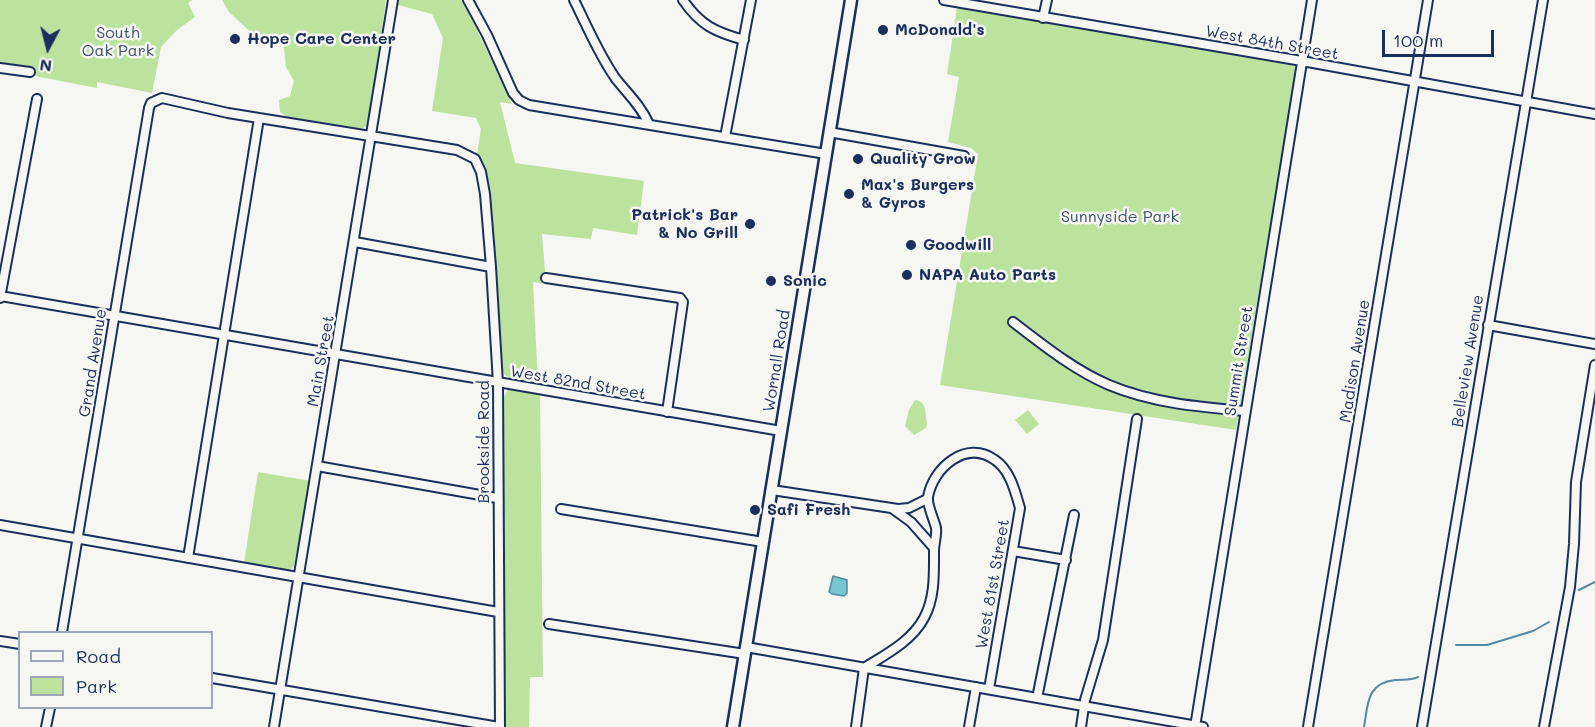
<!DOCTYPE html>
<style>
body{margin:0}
#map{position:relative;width:1595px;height:727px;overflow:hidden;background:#f6f6f2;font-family:Mali,sans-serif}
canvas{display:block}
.legend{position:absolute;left:18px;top:631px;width:195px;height:78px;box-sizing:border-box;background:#f6f6f2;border:2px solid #9ea6b7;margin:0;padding:8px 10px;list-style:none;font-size:18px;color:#1b2f5e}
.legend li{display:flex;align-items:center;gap:12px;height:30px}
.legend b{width:30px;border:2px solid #9ea6b7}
.north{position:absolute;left:18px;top:18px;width:60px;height:60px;-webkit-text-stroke:4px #f6f6f2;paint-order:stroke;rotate:187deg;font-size:16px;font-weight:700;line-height:24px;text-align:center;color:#1b2f5e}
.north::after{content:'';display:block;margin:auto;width:21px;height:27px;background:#1b2f5e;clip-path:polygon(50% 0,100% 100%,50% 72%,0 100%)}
.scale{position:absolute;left:1382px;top:30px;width:112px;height:27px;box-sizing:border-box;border:3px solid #1b2f5e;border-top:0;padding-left:8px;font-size:18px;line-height:21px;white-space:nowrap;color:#1b2f5e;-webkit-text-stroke:4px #f6f6f2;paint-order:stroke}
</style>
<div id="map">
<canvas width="1595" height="727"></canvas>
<ul class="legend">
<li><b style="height:8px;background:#f6f6f2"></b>Road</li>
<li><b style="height:16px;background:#bce39e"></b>Park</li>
</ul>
<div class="north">N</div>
<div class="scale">100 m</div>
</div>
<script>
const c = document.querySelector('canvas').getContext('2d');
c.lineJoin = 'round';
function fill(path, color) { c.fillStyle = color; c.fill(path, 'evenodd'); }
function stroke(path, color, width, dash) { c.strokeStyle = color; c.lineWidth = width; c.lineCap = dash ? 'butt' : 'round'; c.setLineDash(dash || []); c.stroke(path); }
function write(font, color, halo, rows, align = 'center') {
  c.font = font + ' Mali,sans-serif'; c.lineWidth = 5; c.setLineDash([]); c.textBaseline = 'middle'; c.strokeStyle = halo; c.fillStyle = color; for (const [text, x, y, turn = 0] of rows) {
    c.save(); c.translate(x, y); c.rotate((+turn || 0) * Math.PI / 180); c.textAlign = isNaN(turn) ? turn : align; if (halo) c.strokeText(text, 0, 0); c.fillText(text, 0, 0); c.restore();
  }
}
const green = new Path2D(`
 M0 0H193L188 3 195 17 177 30 161 47 152 93 97 82V88L35 76 34 69 0 65Z
 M222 0H386L368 125 361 129 287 117 280 112 279 100 290 96 294 81 286 67 283 41 256 37 229 12Z
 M399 0H463L512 104 500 102 515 163 644 181 637 235 593 228 591 239 542 234 546 284 533 282 538 384C525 381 507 382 501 369 499 329 497 288 494 248 492 218 493 181 477 154L481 129 476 118 432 111 443 38 432 14 398 5Z
 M957 7 1295 66 1296 70 1236 430 940 385 978 154 971 148 948 142 959 77 947 74Z
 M508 389 540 393 543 677H530L529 727H504L502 401Z
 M915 400C927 401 925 413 927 424L926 428 914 435 905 426 909 410Z
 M1028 410 1039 424 1027 434 1015 420Z
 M258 472 311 481 294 566 289 571 244 563Z`);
const water = new Path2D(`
 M833 576 847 580V593L844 596 832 594 829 592Z`);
const stream = new Path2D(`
 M1579 590 1595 582
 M1456 645H1487L1533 631 1549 622
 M1364 727C1368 705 1366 683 1395 680 1404 679 1409 681 1418 677`);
const minor = new Path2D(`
 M468 0 487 35 513 93 519 100 529 105 826 154
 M574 0C587 26 599 55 616 79 628 94 641 106 649 124
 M683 0C700 25 715 32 744 40
 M944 0 1302 61 1595 114
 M1043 18 1047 0
 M0 68 30 72
 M829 132 964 156
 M725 137 751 0
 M355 242 491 267
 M546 278 680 298 683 302 667 412
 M0 296 781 431
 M0 298 37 99
 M1013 322C1043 345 1074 370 1109 385 1152 403 1199 407 1245 411
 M1488 325 1595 344
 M317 466 497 498
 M772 490 898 509 909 508 927 499
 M561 509 763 542
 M893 509 911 522 934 548
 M0 525 498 612
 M1013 551 1066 560
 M188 558 259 118
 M549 624 745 654
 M62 632 149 108 151 103 162 98 228 113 457 150 475 159 481 172 485 194 491 267 498 383 500 727
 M0 641 20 644
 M746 647 1203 727
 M212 678 499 727
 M1037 698 1074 515
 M46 727 50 708
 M274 727 393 0
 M856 727 864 668C885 655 912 641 924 618 935 598 934 574 934 551 934 543 937 536 936 528 934 519 927 506 928 497 933 468 966 439 995 460 1010 470 1015 491 1020 508L989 689
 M969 727 976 687
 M1081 727 1085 700 1103 640 1137 419
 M1195 727 1312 0
 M1308 727 1428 0
 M1422 727 1543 0
 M1544 727 1570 587 1574 544 1576 482 1595 365`);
const secondary = new Path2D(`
 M733 727 851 0`);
const markers = [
 [883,30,6,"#1b2f5e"],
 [235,39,6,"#1b2f5e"],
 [858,159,6,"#1b2f5e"],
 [849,194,6,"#1b2f5e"],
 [750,224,6,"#1b2f5e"],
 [911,245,6,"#1b2f5e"],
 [907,275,6,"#1b2f5e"],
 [771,281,6,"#1b2f5e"],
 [755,510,6,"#1b2f5e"]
];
const poiNames = [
 ["McDonald's",895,30],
 ["Hope Care Center",247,39],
 ["Quality Grow",870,159],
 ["Max's Burgers",861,185],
 ["& Gyros",861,203],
 ["Patrick's Bar",738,215,"right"],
 ["& No Grill",738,233,"right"],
 ["Goodwill",923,245],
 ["NAPA Auto Parts",919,275],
 ["Sonic",783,281],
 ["Safi Fresh",767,510]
];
const parkNames = [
 ["South",118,33],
 ["Oak Park",118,51],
 ["Sunnyside Park",1120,217]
];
const streetNames = [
 ["West 84th Street",1272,43,10],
 ["Main Street",321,361,-80],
 ["Wornall Road",777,361,-81],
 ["Summit Street",1239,361,-81],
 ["Madison Avenue",1355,361,-81],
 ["Belleview Avenue",1468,361,-81],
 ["Grand Avenue",93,363,-81],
 ["West 82nd Street",578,383,10],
 ["Brookside Road",484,442,-90],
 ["West 81st Street",993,584,-80]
];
fill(green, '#bce39e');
fill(water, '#77c7d2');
stroke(water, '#528aa4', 1.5);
stroke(stream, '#528aa4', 2);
stroke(minor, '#1b2f5e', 12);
stroke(secondary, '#1b2f5e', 15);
stroke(minor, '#f6f6f2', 8);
stroke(secondary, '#f6f6f2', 10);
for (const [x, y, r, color] of markers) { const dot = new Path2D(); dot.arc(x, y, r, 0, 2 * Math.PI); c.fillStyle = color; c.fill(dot); stroke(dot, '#f6f6f2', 2); }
write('bold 16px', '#1b2f5e', '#f6f6f2', poiNames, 'left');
write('16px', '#3b536b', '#f6f6f2', parkNames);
write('16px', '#1b2f5e', '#f6f6f2', streetNames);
</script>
